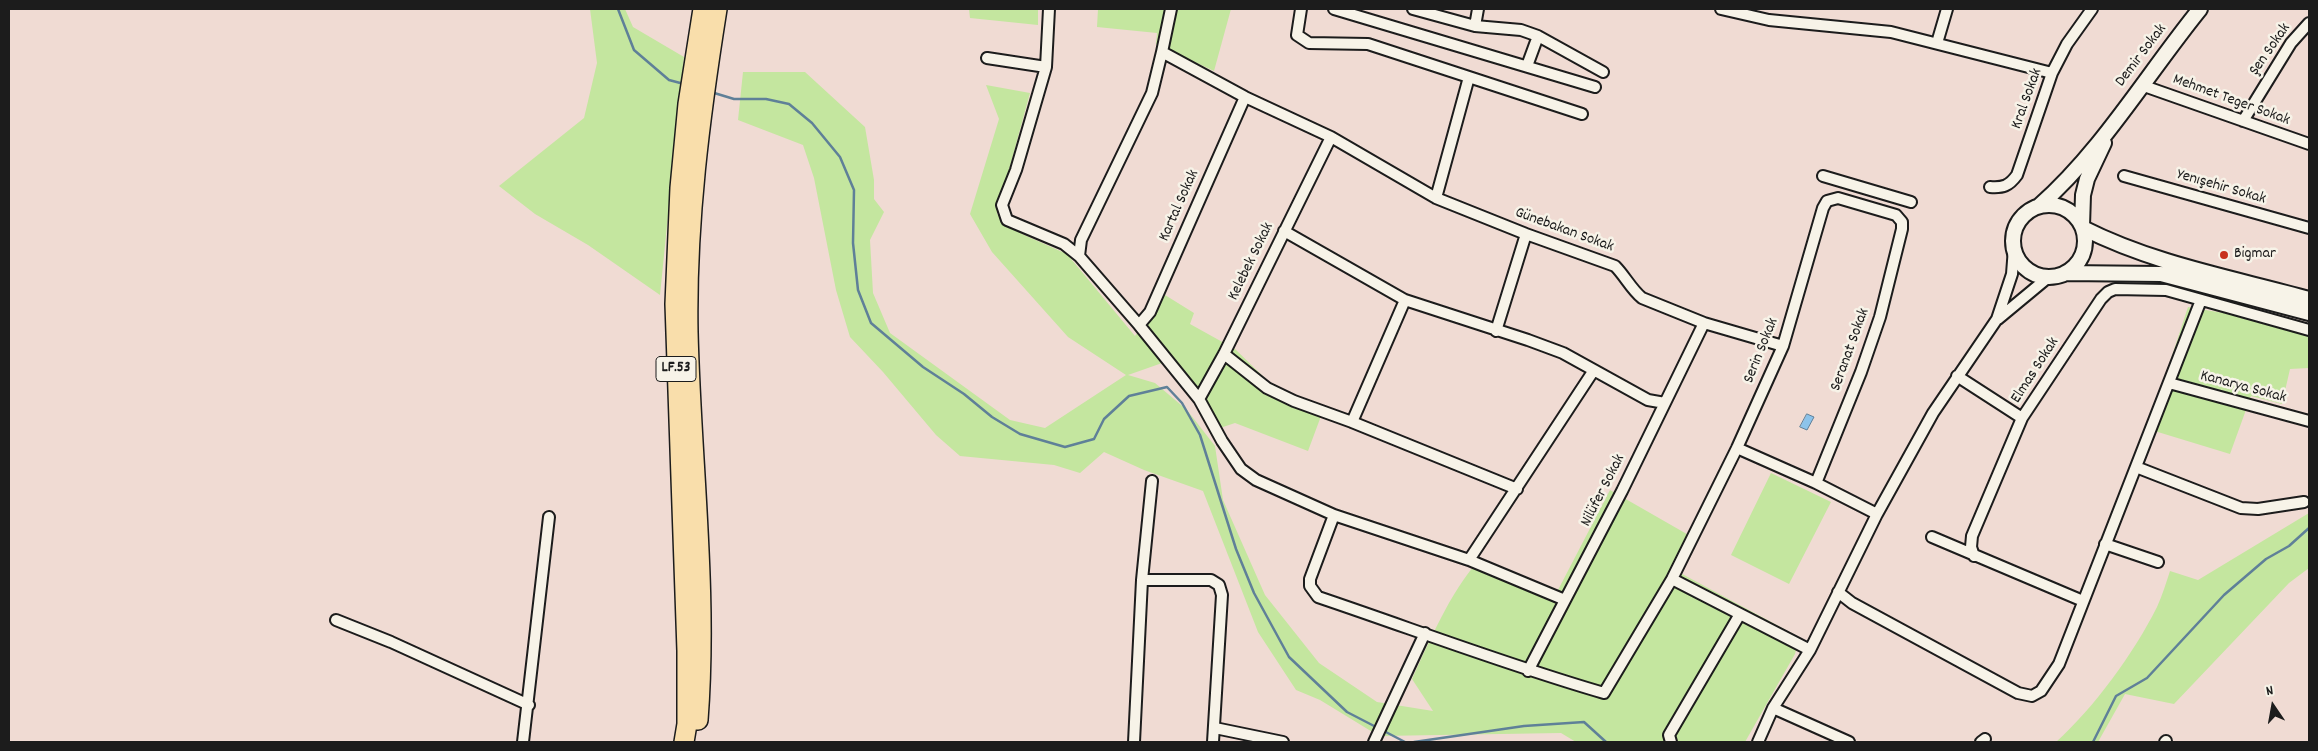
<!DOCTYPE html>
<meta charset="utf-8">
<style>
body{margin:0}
#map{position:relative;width:2318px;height:751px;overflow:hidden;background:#f0dbd3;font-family:Dekko,sans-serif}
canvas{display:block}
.frame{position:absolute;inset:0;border:10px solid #1c1c1c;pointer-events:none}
.north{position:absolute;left:2248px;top:681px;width:50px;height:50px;-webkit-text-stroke:4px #f7f3e8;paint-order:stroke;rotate:348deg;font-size:14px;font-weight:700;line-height:20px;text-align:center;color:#1c1c1c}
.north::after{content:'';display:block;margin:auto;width:18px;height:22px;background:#1c1c1c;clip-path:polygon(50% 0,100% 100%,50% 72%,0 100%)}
</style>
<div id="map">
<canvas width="2318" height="751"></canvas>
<div class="frame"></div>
<div class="north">N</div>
</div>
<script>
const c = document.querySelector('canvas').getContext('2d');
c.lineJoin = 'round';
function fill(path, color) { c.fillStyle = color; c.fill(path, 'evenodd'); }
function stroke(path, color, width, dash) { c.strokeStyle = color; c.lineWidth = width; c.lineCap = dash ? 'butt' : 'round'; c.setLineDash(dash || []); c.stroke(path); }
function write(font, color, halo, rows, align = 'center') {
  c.font = font + ' Dekko,sans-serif'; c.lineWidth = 5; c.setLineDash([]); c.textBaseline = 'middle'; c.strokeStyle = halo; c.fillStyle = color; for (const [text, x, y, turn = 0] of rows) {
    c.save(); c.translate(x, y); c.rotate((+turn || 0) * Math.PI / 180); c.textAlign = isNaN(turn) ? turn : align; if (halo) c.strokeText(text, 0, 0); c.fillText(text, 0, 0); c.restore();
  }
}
const green = new Path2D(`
 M590 9H625L633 27 684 57 660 295 588 245 535 214 499 186 584 118 597 63Z
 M969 9H1038V25L970 18Z
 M1098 9H1231L1214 71 1156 44 1157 33 1097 27Z
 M743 72H805L865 127 874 180V199L884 212 870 240 873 293 890 333 1010 420 1045 428 1126 375 1068 337 992 252 970 214 999 119 986 85 1030 93 997 214 1022 234 1067 254 1135 336 1165 295 1194 313 1190 324 1235 349 1273 386 1324 408 1308 451 1235 423 1217 429 1165 362 1128 375 1155 383 1187 410 1215 446 1223 500 1265 595 1319 663 1377 702 1433 711 1412 679C1430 640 1450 593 1478 561L1558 590 1610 490 1692 537 1671 568 1799 637 1795 654 1745 742H1576L1561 733 1379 736 1320 700 1296 690 1258 632 1203 491 1144 470 1104 452 1080 473 1054 465 960 456 936 435 883 372 850 337 836 290 814 178 803 145 738 120Z
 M2188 307 2247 317 2309 335V368L2290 369 2282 404 2251 396 2230 454 2148 429Z
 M1771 473 1831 502 1789 584 1731 555Z
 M2309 513V568L2289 583 2174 704 2125 694 2098 742H2056C2094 708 2134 653 2157 607 2162 596 2166 583 2170 571L2198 580Z`);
const water = new Path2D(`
 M1807 414 1814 417 1807 430 1800 427Z`);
const stream = new Path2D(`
 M618 9 634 50 669 80 684 84
 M711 92 734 99H766L789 104 812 123 840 157 854 190 853 243 858 290 871 323 923 367 964 394 992 417 1020 434 1065 447 1094 439 1104 419 1129 396 1167 387 1182 403 1200 435 1236 549 1254 593 1289 657 1347 712 1378 728
 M1382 730 1405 742
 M1414 742 1524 726 1584 722 1606 742
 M2093 742 2116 696 2147 678 2224 595 2266 559 2289 546 2309 528`);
const street = new Path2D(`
 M1049 9 1046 67 1016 170 1002 205 1007 220 1064 244 1079 256
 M1301 9 1297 35 1309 43 1368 44 1582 114
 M1334 9 1595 87
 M1413 9 1475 26 1521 30 1538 36 1527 66
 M1721 9 1769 20 1891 32 2052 73
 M1475 26 1478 9
 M1538 36 1603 72
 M1937 43 1947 9
 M1162 52 1171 9
 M987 58 1046 67
 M2144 86 2309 144
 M2243 121 2291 43 2309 23
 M1823 176 1911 202
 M2124 176 2309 228
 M1990 187C2003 188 2009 186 2017 175L2052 73 2067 44 2092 9
 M1436 198 1469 77
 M1284 231 1405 300 1528 340 1563 353 1648 400 1665 403
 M1998 319 2045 280 2054 276
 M1139 325 1150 312 1245 97
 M1496 331 1526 234
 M1224 354 1267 388 1294 401 1352 422 1517 489
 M1957 376 2022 418
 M2169 383 2309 421
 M1199 399 1224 354 1331 137
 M1352 422 1405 300
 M1737 448 1816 483 1877 514
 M2136 467 2241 508 2258 509 2304 502
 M1334 515 1310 579V586L1318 597C1413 629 1507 665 1604 693L1672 579 1737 448 1783 346 1823 208 1827 201 1838 198 1896 215 1902 222V229L1880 317 1861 372 1816 483
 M1932 537 2083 601
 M2105 544 2158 562
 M1974 556 1971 547 1972 536 2022 418 2101 299 2108 292 2115 289 2166 290 2309 330
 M1469 560 1594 370
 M1672 579 1810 650
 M1142 580H1211L1219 585 1222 595 1213 742
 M1838 592 1852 603 2018 693 2032 696 2041 691 2059 664 2201 300
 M1565 600 1469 560 1334 515 1256 480 1241 469 1222 441 1199 399 1139 325 1079 256 1081 240 1152 93 1162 52 1245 97 1331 137 1436 198 1526 234 1615 266C1625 276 1631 289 1642 298L1704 323 1783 346
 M336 620 391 642 529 705
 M1528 671 1622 491 1704 323
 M1773 708 1849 742
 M1215 728 1283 742
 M523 742 549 517
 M1134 742 1142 580 1152 481
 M1374 742 1425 633
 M1671 742 1669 735 1740 614
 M1758 742 1773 708 1810 650 1877 514 1933 413 1997 319 2012 274 2014 248
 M1981 742 1985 739
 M2165 742 2166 741`);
const secondary = new Path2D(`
 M2013 241a36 36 0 1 1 72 0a36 36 0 1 1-72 0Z
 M2039 206C2101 152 2148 73 2200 9
 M2082 226 2083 195 2087 179 2104 143
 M2083 228C2154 264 2233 278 2309 299
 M2065 273 2161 274 2309 313`);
const highway = new Path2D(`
 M698 720C708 591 691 461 688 332 686 223 700 116 717 9
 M684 742 687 724V651L675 304 680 188 688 104 703 9`);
const markers = [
 [2224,255,5,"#c8321e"]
];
const shields = [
 [676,369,40]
];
const shieldNames = [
 ["LF.53",676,369]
];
const streetNames = [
 ["Şen Sokak",2271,50,-55],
 ["Demir Sokak",2142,56,-53],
 ["Kral Sokak",2028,99,-70],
 ["Mehmet Teger Sokak",2231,101,20],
 ["Yenışehir Sokak",2221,188,16],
 ["Kartal Sokak",1180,206,-66],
 ["Günebakan Sokak",1564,231,20],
 ["Kelebek Sokak",1252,262,-64],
 ["Seranat Sokak",1851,350,-70],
 ["Serin Sokak",1762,351,-68],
 ["Elmas Sokak",2036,371,-57],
 ["Kanarya Sokak",2243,388,15],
 ["Nilüfer Sokak",1604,491,-63]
];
const poiNames = [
 ["Bigmar",2234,255]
];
fill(green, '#c4e69f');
fill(water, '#8cc3ea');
stroke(water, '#5f8098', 1);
stroke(stream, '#5f8098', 2.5);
stroke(street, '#1c1c1c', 14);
stroke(secondary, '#1c1c1c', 18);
stroke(highway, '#1c1c1c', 22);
stroke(street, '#f7f3e8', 10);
stroke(secondary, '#f7f3e8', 14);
stroke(highway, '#f9deab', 19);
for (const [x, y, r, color] of markers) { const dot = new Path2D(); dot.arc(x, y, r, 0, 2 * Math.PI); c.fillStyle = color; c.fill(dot); stroke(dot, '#f7f3e8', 2); }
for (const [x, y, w] of shields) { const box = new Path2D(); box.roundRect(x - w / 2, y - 12.5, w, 25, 4); c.fillStyle = '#f7f3e8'; c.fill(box); stroke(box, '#1c1c1c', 1); }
write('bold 15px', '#1c1c1c', null, shieldNames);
write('16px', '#1c1c1c', '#f7f3e8', streetNames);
write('16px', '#1c1c1c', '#f7f3e8', poiNames, 'left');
</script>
